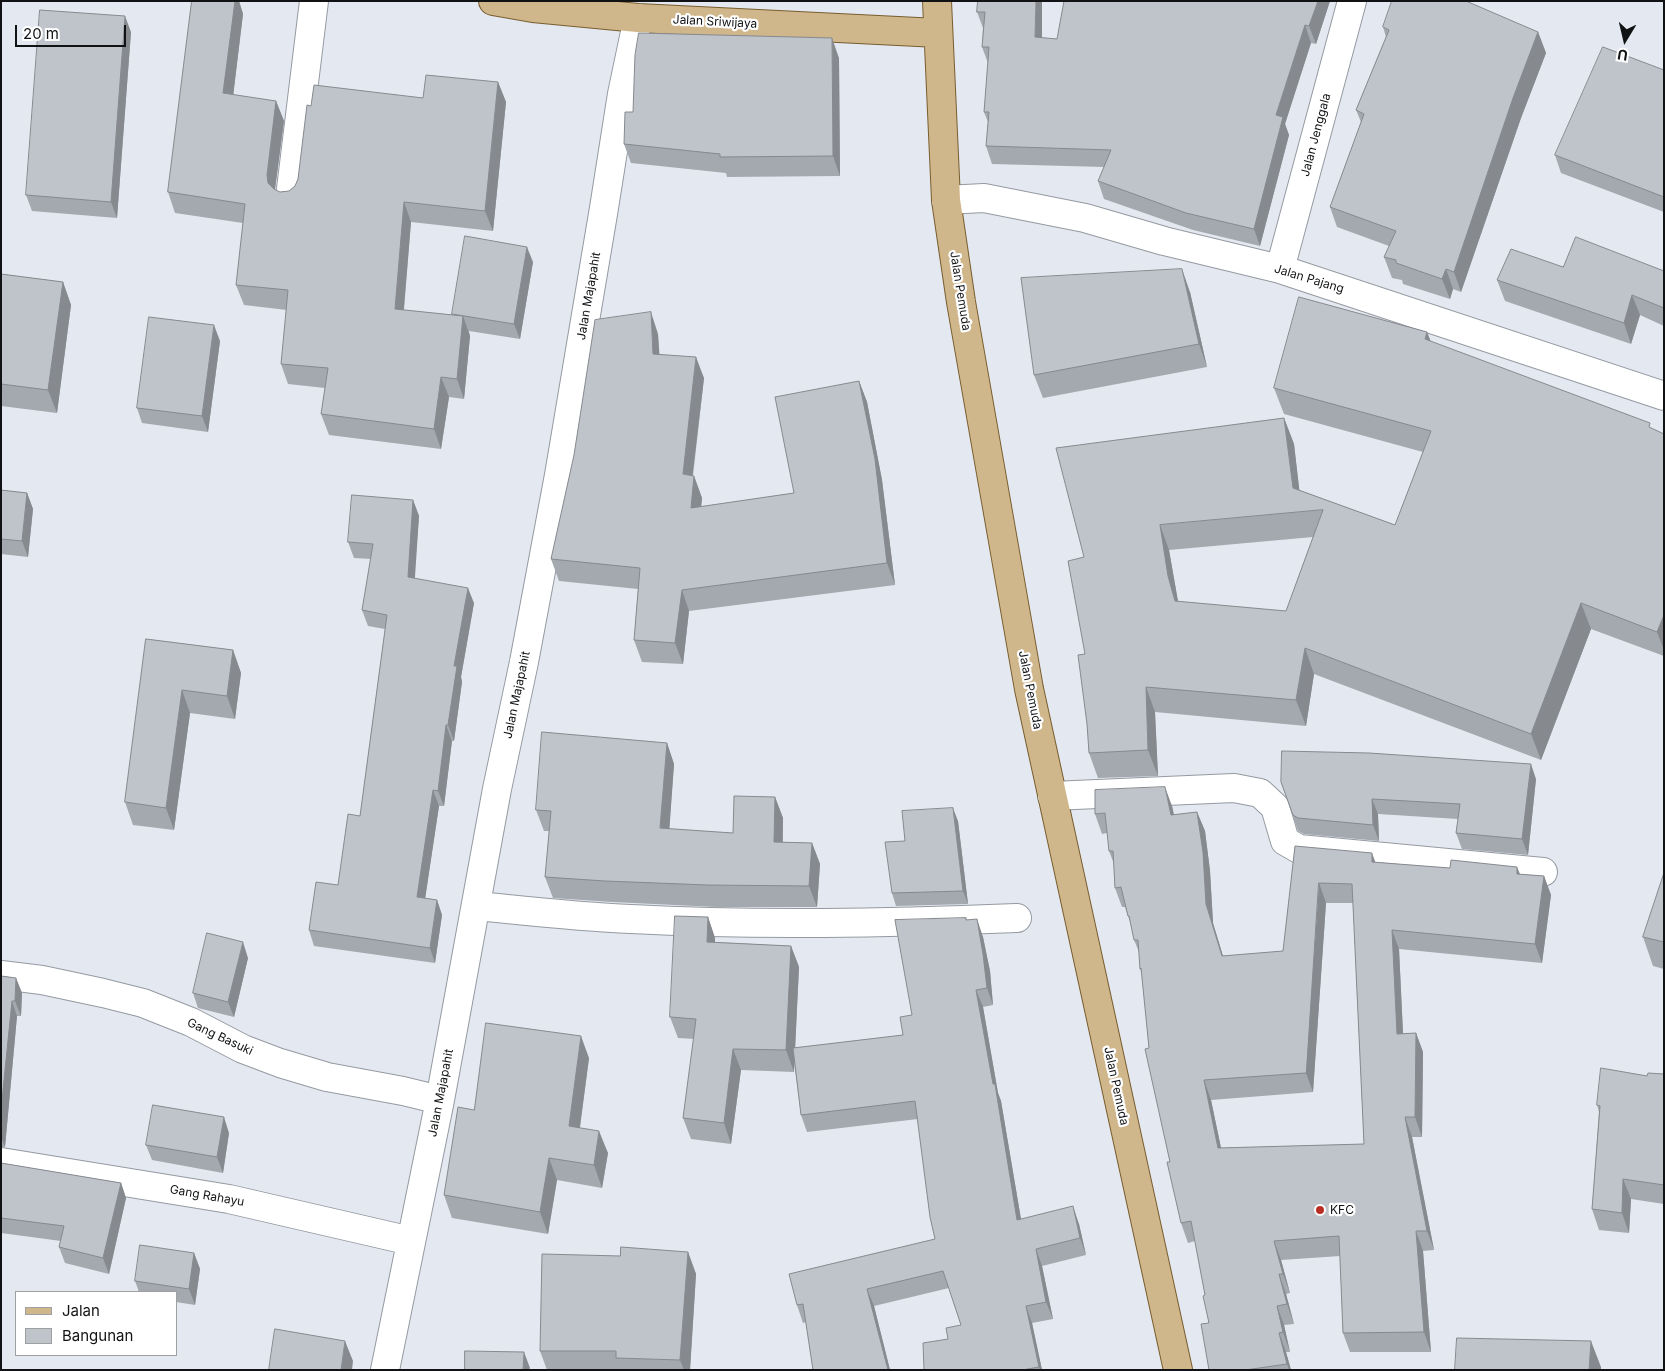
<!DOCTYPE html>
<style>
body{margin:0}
#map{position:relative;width:1665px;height:1371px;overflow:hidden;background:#e4e9f1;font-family:Inter,sans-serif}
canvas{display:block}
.frame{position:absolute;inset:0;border:2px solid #101214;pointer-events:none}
.legend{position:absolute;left:15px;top:1291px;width:162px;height:65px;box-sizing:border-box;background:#fff;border:1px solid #9fa0a1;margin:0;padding:6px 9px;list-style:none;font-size:15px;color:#101214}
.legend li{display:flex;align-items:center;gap:10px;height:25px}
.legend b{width:25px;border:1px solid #9fa0a1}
.north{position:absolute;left:1600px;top:15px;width:50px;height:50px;-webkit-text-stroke:4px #fff;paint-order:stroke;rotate:189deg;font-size:14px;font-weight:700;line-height:20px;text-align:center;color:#101214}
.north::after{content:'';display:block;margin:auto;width:18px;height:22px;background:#101214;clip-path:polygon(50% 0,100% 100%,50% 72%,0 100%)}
.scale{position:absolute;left:15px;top:25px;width:111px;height:22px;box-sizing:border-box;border:2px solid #101214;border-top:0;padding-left:6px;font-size:15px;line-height:18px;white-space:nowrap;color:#101214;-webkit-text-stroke:4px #fff;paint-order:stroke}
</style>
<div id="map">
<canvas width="1665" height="1371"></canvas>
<div class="frame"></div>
<ul class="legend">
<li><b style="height:6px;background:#d0b68b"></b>Jalan</li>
<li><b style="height:14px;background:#bfc4cb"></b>Bangunan</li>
</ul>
<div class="north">U</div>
<div class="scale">20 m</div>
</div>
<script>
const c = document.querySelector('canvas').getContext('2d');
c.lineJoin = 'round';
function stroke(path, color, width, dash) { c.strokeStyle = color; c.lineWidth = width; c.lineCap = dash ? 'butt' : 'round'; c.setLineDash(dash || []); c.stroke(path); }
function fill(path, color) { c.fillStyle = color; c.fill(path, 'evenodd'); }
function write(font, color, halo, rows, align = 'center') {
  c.font = font + ' Inter,sans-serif'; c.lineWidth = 4.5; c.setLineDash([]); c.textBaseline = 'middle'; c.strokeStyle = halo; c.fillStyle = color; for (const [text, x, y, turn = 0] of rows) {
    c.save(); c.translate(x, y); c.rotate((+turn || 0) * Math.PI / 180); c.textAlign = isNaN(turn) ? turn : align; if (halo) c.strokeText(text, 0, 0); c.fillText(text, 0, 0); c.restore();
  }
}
const minor = new Path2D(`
 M290 197 314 1
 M946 200 984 198 1085 218 1164 241 1280 269 1664 396
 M1280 269 1352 1
 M1052 796 1234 788 1260 793 1275 807 1285 841 1299 849 1543 872
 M477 906C528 911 579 917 631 919 760 926 888 923 1017 918
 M1 975 42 980 103 993 143 1003 191 1022 243 1049 280 1063 327 1077 403 1091 440 1100
 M1 1162 229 1199 411 1241
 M385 1370 440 1100 497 789 524 662 559 475 604 208 622 94 638 18`);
const major = new Path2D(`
 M493 1 533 8 638 18 938 33
 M937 1 946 200 961 302 1029 689 1178 1370`);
const wall = new Path2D(`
 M192 1H239L243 14 233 95 276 101 284 121 275 190 280 192 289 191 295 186 298 179 311 106 423 98 498 82 506 102 493 231 411 222 404 310 452 315V314L533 262 520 339 469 331 470 336 464 399 449 397 441 449 329 435 321 414 325 388 288 384 281 364 287 310 244 305 236 285 243 223 175 213 168 192Z
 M978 1 1042 38 1057 39 1330 1 1316 44 1311 43 1285 124 1289 135 1260 246 1193 230 1104 199 1098 181 1104 167 992 164 986 146 988 122 984 112 988 63 982 47 983 28 977 12Z
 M1383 27 1538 32 1546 53 1521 118 1461 292 1453 289 1450 299 1403 284 1402 280 1392 278 1384 257 1389 246 1337 227 1330 207 1361 122 1356 110 1386 37Z
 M131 32 117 218 32 211 26 195Z
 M839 58 840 176 727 177 726 173 631 163 624 144 633 112Z
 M1664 70V212L1561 173 1555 155Z
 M1563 267 1664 271V326L1640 315 1631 344 1505 301 1497 280Z
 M1 274 63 282 71 305 57 413 1 406Z
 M1190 292 1207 367 1043 398 1034 375Z
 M1427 332 1431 342 1664 434V656L1591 629 1541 760 1314 674 1306 726 1155 712 1158 776 1098 778 1089 753 1085 654 1084 557 1284 418 1294 444 1299 490 1395 525 1423 452 1284 414 1274 388ZM1313 537 1286 611 1178 602 1169 550Z
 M658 334 659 355 704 378 693 476H694L702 498 701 507 794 493 859 381 867 402 882 480 895 585 689 611 683 664 642 662 634 640 638 589 559 581 551 559Z
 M220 341 208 432 142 423 137 408Z
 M1 490 27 493 33 509 28 557 1 554Z
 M413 500 419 516 414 578 474 603 461 677 462 682 454 741H452L444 806H439L425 898 437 900 442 915 435 963 314 946 309 930 338 885 360 816 385 629 368 626 362 610 371 559 354 558 348 542Z
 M146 639 233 650 241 673 235 719 190 713 174 830 133 825 125 802Z
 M667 743 674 764 669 829 733 833 775 797 783 818V842L812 843 820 864 817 907H716L612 902 553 898 545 877 549 831H544L536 810Z
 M1536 779 1528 855 1462 849 1456 833 1458 819 1378 814 1379 841 1304 834 1298 831 1281 782Z
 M1172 806 1174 815 1197 812 1205 831 1210 871 1213 923 1223 956 1283 951 1295 846 1375 862 1544 876 1551 895 1542 963 1399 949 1403 1034 1416 1033 1423 1052 1422 1137H1412L1434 1250 1423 1251 1431 1352H1350L1343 1333 1340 1256 1281 1260 1290 1293 1286 1294 1294 1324 1284 1325 1290 1352H1286L1291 1370H1209V1323L1205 1295 1195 1241 1188 1243 1181 1223 1149 1048 1142 974 1140 969 1139 952 1134 940 1132 927 1128 916 1125 907H1122L1115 888 1114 864 1109 851 1107 833 1102 834 1095 814ZM1326 903H1353L1364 1144 1221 1148 1211 1100 1313 1092Z
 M958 821 968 904 896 906 892 893 905 841Z
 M1664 873V969L1653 966 1643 937Z
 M708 917 715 938V942L791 946 799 967 795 1048 903 1035 912 1015 966 918 967 920 983 937 990 971 993 1005 983 1007 998 1093 1001 1101 1021 1219 1079 1224 1086 1255 1042 1266 1053 1319 1032 1323 1042 1370H924L948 1339 961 1325 949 1288 874 1306 890 1370H813L806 1322 803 1323 797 1305 935 1239 918 1119 807 1132 801 1115 794 1061V1072L741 1070 731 1144 691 1139 683 1118 694 1039 678 1038 670 1017Z
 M248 958 234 1017 198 1008 193 993Z
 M1 976 16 978 22 993 21 1016H17L5 1147H1Z
 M589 1058 580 1128 608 1153 602 1188 557 1180 548 1234 452 1218 444 1195 474 1110Z
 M1664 1074V1204L1631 1199 1629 1233 1599 1230 1592 1209 1599 1112 1597 1105 1647 1076Z
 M229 1133 223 1173 152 1160 146 1145Z
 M1 1163 121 1183 126 1198 109 1274 65 1263 59 1247 61 1241 1 1233Z
 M688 1252 696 1274 690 1370H547L540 1351 620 1256Z
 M194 1253 200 1269 195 1305 176 1302V1292H139L135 1281Z`);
const shadedWall = new Path2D(`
 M235 1H239L243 14 231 114 223 93Z
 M1036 1H1042V55L1035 37Z
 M1318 1H1330L1316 44 1309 26Z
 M125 16 131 32 117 218 111 202Z
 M1305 25 1311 43 1285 124 1289 135 1260 246 1254 229 1276 115Z
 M1538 32 1546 53 1521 118 1461 292 1454 272 1513 98Z
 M832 38 839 58 840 176 833 156Z
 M498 82 506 102 493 231 485 211Z
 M276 101 284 121 274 196 268 183 267 175Z
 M404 202 411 222 402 330 395 309Z
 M527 247 533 262 520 339 514 324Z
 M1182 269 1190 292 1207 367 1199 344Z
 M1446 269 1453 289 1450 299 1442 279Z
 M63 282 71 305 57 413 48 390Z
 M1632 295 1640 315 1631 344 1624 323Z
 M651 312 658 334 661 376 653 354Z
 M463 316 470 336 464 399 457 379Z
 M214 325 220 341 208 432 202 416Z
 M1427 332 1437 358 1425 339Z
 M696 357 704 378 690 496 683 474Z
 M441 377 449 397 441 449 434 429Z
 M859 381 867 402 882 480 895 585 887 563Z
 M1284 418 1294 444 1302 512 1293 488Z
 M694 476 702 498 699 530 691 508Z
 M27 493 33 509 28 557 22 541Z
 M413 500 419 516 414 592 408 577Z
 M1160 525 1169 550 1178 601 1185 627 1175 601 1168 576Z
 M468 588 474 603 461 677 462 682 454 741 448 725 454 666Z
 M682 590 689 611 683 664 675 643Z
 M1581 603 1591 629 1541 760 1531 734Z
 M1664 615V650L1657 632Z
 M1305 648 1314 674 1306 726 1296 700Z
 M233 650 241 673 235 719 227 696Z
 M1146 687 1155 712 1158 776 1148 750Z
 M182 690 190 713 174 830 166 808Z
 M446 725 452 741 444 806 438 791Z
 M667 743 674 764 668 849 660 828Z
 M1531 764 1536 779 1528 855 1522 839Z
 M1165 787 1172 806 1178 834 1171 815Z
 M433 790 439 806 423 913 417 897Z
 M775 797 783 818 782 863 774 842Z
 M1372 799 1378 814 1379 841 1373 825Z
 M953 808 958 821 968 904 963 891Z
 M1197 812 1205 831 1210 871 1213 923 1229 976 1222 956 1206 904Z
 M812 843 820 864 817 907 809 886Z
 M1372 853 1379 872 1372 862Z
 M1517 867 1525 886 1517 874Z
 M1544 876 1551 895 1542 963 1535 944Z
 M1319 883 1326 903 1313 1092 1306 1073Z
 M437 900 442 915 435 963 430 948Z
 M708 917 715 938V963L707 942Z
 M977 919 983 937 990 971 993 1005 987 988Z
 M1392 930 1399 949 1404 1054 1397 1034Z
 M243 942 248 958 234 1017 228 1002Z
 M791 946 799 967 794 1072 786 1050Z
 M16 978 22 993 21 1016 15 1001Z
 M976 990 983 1007 998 1093 1001 1101 1024 1237 1017 1220Z
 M12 1001 17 1016 5 1147 1 1137V1110Z
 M1416 1033 1423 1052 1422 1137 1415 1117Z
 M581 1036 589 1058 577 1148 569 1126Z
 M733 1049 741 1070 731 1144 724 1123Z
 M1204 1080 1211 1100 1225 1167 1218 1148Z
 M224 1117 229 1133 223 1173 217 1157Z
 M1405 1117 1412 1137 1434 1250 1427 1231Z
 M599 1131 608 1153 602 1188 594 1165Z
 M549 1158 557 1180 548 1234 540 1212Z
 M1623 1179 1631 1199 1629 1233 1622 1213Z
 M121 1183 126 1198 109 1274 103 1258Z
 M1073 1206 1079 1224 1086 1255 1080 1238Z
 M1416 1231 1423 1251 1431 1352 1424 1332Z
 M1274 1241 1281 1260 1290 1293 1283 1274Z
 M1036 1249 1042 1266 1053 1319 1046 1302Z
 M688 1252 696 1274 690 1370H684L680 1360Z
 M194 1253 200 1269 195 1305 189 1289Z
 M1279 1274 1286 1294 1294 1324 1287 1304Z
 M867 1289 874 1306 890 1370H888Z
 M1026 1306 1032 1323 1042 1370H1040L1039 1367Z
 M1277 1306 1284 1325 1290 1352 1283 1332Z
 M1279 1333 1286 1352 1291 1370H1289L1287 1364Z
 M345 1341 353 1361 352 1370H341Z
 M1591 1341 1601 1367V1370H1589Z
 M524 1352 530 1368 529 1370H523Z`);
const building = new Path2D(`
 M192 1H235L223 93 276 101 267 175 268 183 274 189 280 192 289 191 295 186 298 179 307 105 311 106 314 85 423 98 426 75 498 82 485 211 404 202 395 309 463 316 457 379 441 377 434 429 321 414 328 368 281 364 288 290 236 285 245 204 168 192Z
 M978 1H1036L1035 37 1057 39 1064 1H1318L1309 26 1305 25 1276 115 1283 117 1254 229 1186 213 1098 181 1111 150 986 146 989 112H984L989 47H982L985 12H977Z
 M1392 1H1466L1538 32 1513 98 1454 272 1446 269 1442 279 1396 263V260L1384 257 1396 231 1330 207 1364 114 1356 110 1389 30 1383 27Z
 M40 10 125 16 111 202 26 195Z
 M639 33 832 38 833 156 720 157V154L624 144 625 112H633L635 55Z
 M1603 47 1664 70V197L1555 155Z
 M465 236 527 247 514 324 452 314Z
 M1576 237 1664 271V308L1632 295 1624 323 1497 280 1511 249 1563 267Z
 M1182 269 1199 344 1034 375 1021 278Z
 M1 274 63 282 48 390 1 384Z
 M1299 297 1427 332 1425 339 1650 423 1649 427 1664 434V615L1657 632 1581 603 1531 734 1305 648 1296 700 1146 687 1148 750 1089 753 1087 724 1078 655 1085 654 1068 561 1084 557 1056 448 1284 418 1293 488 1395 525 1431 431 1274 388ZM1323 510 1286 611 1175 601 1168 576 1160 525Z
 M651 312 653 354 696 357 683 474 694 476 691 508 794 493 775 397 859 381 875 459 887 563 682 590 675 643 634 640 640 568 551 559 574 455 595 320Z
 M149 317 214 325 202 416 137 408Z
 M1 490 27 493 22 541 1 539Z
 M352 495 413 500 408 577 468 588 454 666H457L448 725H446L438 791 433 790 417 897 437 900 430 948 309 930 316 882 338 885 348 814 360 816 387 615 362 610 373 544 348 542Z
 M146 639 233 650 227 696 182 690 166 808 125 802Z
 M542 732 667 743 660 828 733 833 734 796 775 797 774 842 812 843 809 886 708 885 605 881 545 877 551 811 536 810Z
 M1282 751 1369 753 1531 764 1522 839 1456 833 1460 804 1372 799 1373 825 1298 818 1293 815 1281 782Z
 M1165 787 1171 815 1197 812 1203 852 1206 904 1222 956 1283 951 1295 846 1372 853V862L1450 868 1451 860 1517 867V874L1544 876 1535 944 1392 930 1397 1034 1416 1033 1415 1117H1405L1427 1231H1416L1424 1332 1343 1333 1339 1236 1274 1241 1283 1274H1279L1287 1304 1277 1306 1283 1332 1279 1333 1287 1364 1245 1370H1209L1201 1324 1209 1323 1203 1296 1205 1295 1191 1221 1181 1223 1167 1162H1170L1145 1049 1149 1048 1141 968 1140 969 1138 940H1134L1129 916H1128L1121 887 1115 888 1113 851H1109L1105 813 1095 814V790ZM1319 883 1352 884 1364 1144 1218 1148 1204 1080 1306 1073Z
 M953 808 963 891 892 893 885 842 905 841 902 811Z
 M1664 873V942L1643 937Z
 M675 916 708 917 707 942 791 946 786 1050 733 1049 724 1123 683 1118 696 1019 670 1017Z
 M966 918V920L977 919 983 954 987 988 976 990 993 1084H995L1017 1220 1073 1206 1080 1238 1036 1249 1046 1302 1026 1306 1039 1367 1022 1370H924L923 1343 948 1339 946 1328 961 1325 943 1271 867 1289 888 1370H813L803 1304 797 1305 789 1274 935 1239 930 1217 915 1101 801 1115 793 1048 903 1035 900 1017 912 1015 895 920Z
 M207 933 243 942 228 1002 193 993Z
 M1 976 16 978 15 1001H12L1 1110Z
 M486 1023 581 1036 569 1126 599 1131 594 1165 549 1158 540 1212 444 1195 458 1107 474 1110Z
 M1601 1068 1647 1076 1648 1073 1664 1074V1185L1623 1179 1622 1213 1592 1209 1600 1106 1597 1105Z
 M153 1105 224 1117 217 1157 146 1145Z
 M1 1163 121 1183 103 1258 59 1247 64 1226 1 1218Z
 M140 1245 194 1253 189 1289 135 1281Z
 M621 1247 688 1252 680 1360 616 1358V1351H540L542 1254 620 1256Z
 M275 1329 345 1341 341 1370H269Z
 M1457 1338 1591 1341 1589 1370H1455Z
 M465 1351 524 1352 523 1370H465Z`);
const markers = [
 [1320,1210,5,"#bb2d24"]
];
const streetNames = [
 ["Jalan Sriwijaya",715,22,3],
 ["Jalan Jenggala",1316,135,-75],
 ["Jalan Pajang",1309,279,17],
 ["Jalan Pemuda",960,291,81],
 ["Jalan Majapahit",589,296,-80],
 ["Jalan Pemuda",1030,690,79],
 ["Jalan Majapahit",517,695,-78],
 ["Gang Basuki",220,1037,25],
 ["Jalan Pemuda",1116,1086,78],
 ["Jalan Majapahit",441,1093,-79],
 ["Gang Rahayu",207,1196,10]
];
const poiNames = [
 ["KFC",1330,1210]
];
stroke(minor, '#959aa1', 30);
stroke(major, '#785d2f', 30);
stroke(minor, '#fff', 28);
stroke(major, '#d0b68b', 28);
fill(wall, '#a4a9af');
fill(shadedWall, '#86898e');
fill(building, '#bfc4cb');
stroke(building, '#86898e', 1);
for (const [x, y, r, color] of markers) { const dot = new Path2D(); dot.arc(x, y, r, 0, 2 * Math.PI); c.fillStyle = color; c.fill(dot); stroke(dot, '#fff', 2); }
write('12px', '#101214', '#fff', streetNames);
write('12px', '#101214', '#fff', poiNames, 'left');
</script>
